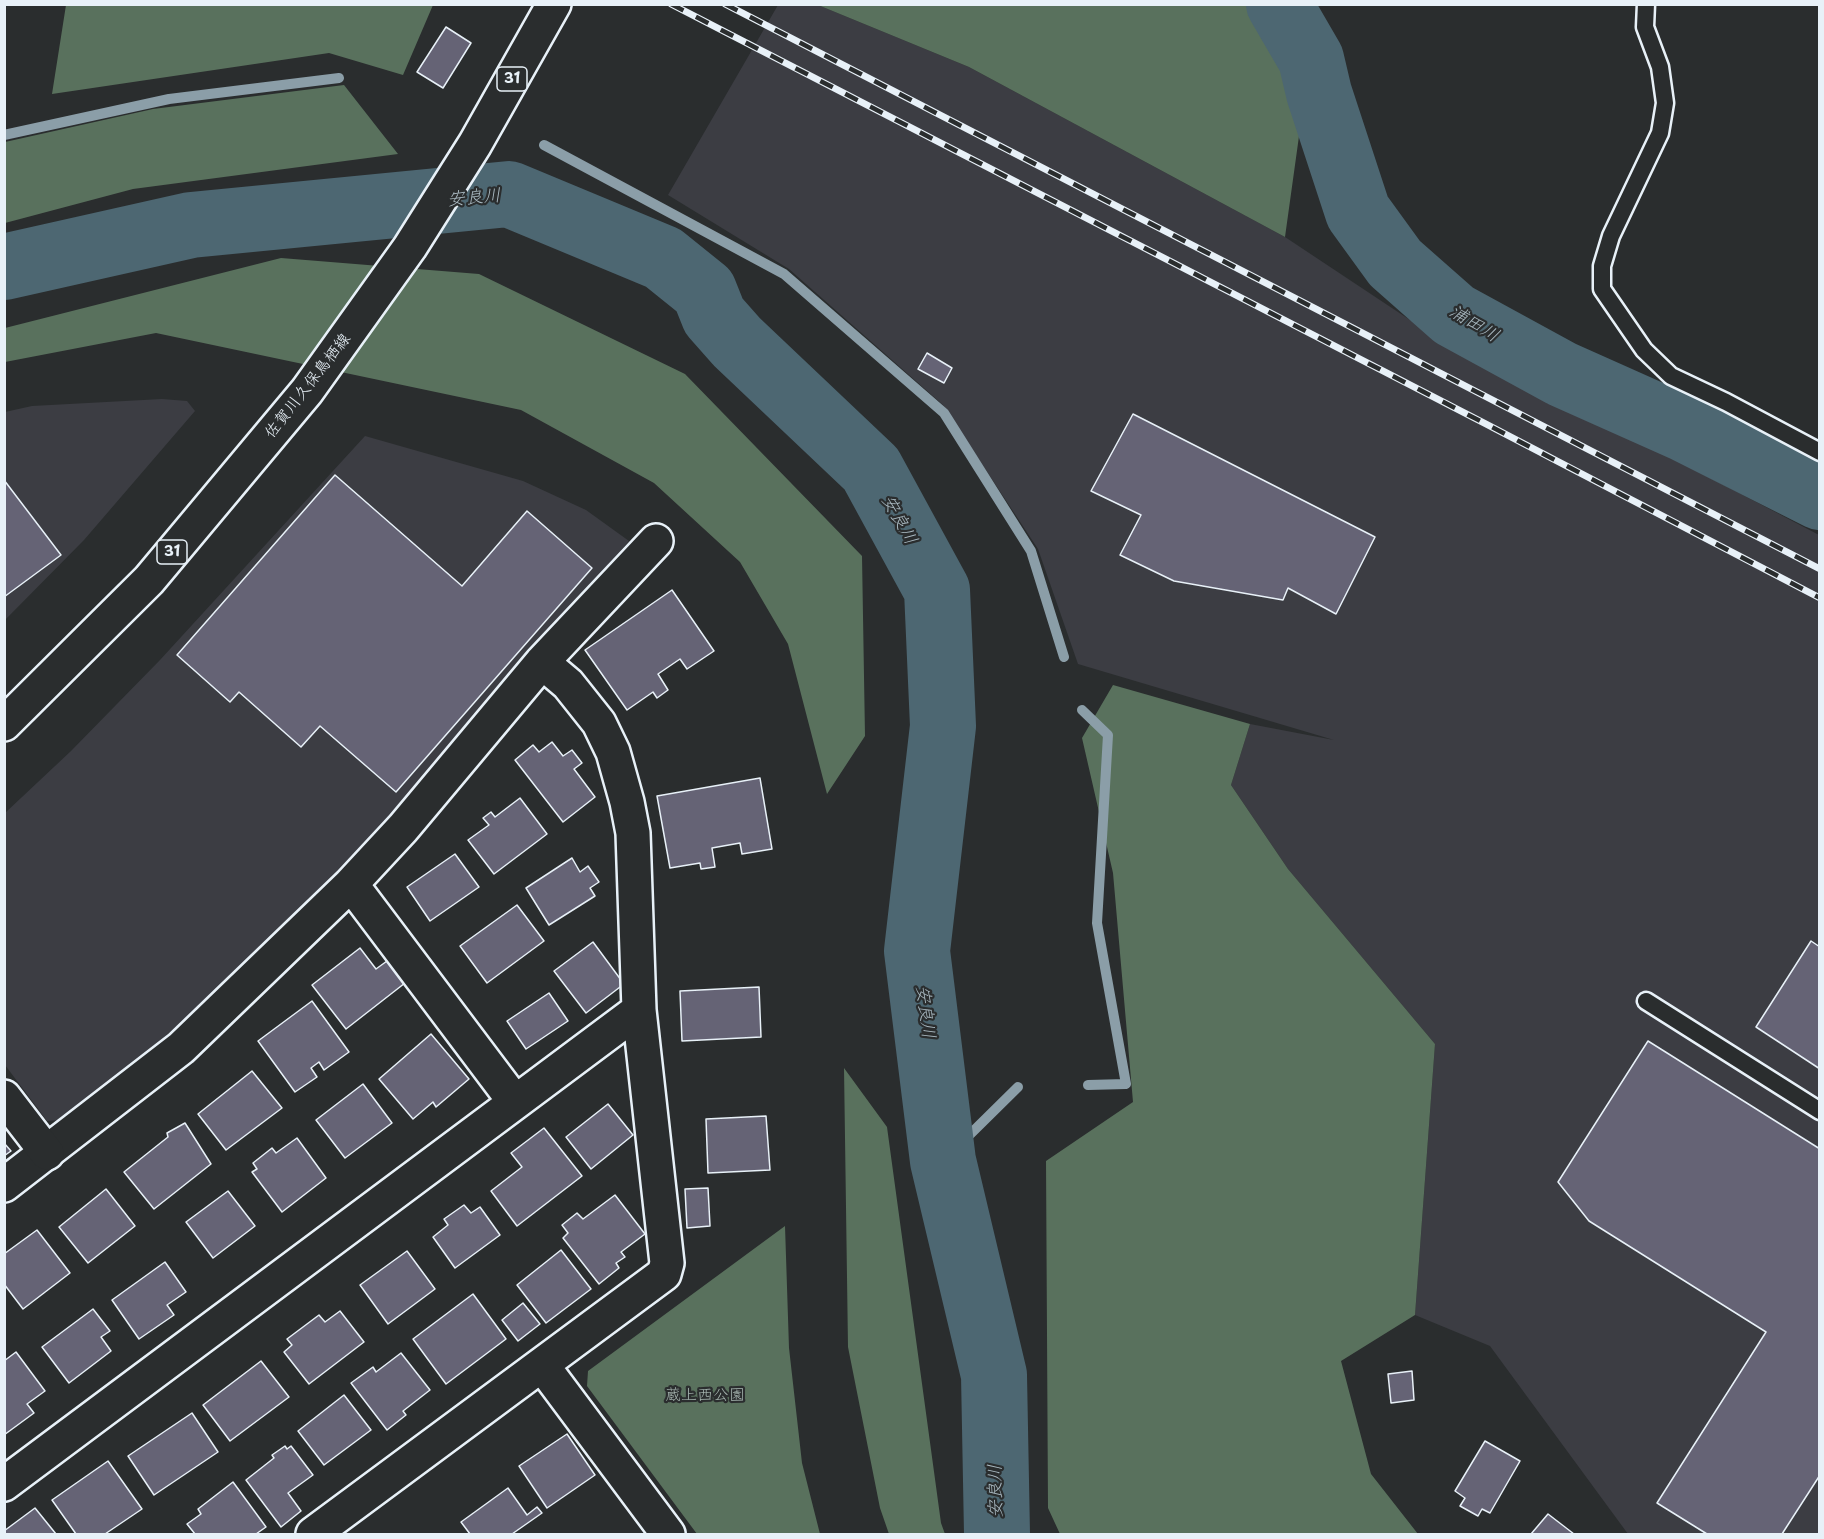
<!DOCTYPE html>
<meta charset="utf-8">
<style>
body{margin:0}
#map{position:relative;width:1824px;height:1539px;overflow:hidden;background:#2a2d2e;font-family:"Playpen Sans",sans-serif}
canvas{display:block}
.frame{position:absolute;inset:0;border:6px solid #e8f1f8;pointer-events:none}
</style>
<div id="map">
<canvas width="1824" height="1539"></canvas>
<div class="frame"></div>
</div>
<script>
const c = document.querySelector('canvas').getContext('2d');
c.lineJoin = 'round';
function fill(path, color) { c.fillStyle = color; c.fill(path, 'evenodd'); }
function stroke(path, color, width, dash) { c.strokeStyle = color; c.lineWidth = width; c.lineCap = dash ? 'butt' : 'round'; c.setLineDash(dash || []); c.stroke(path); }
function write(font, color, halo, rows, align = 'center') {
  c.font = font + ' "Playpen Sans","Klee One",sans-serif'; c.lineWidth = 4.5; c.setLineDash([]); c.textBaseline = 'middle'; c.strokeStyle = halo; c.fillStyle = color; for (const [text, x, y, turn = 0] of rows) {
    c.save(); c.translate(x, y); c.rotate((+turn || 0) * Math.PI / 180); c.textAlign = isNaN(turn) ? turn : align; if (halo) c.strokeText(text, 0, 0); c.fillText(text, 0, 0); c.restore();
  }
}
const built = new Path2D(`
 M778 5H818L969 67 1285 237 1410 320 1819 535V1534H1628L1490 1346 1415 1315 1435 1044 1288 869 1231 785 1250 724 1334 740 1078 664 1038 549 943 405 789 269 668 195Z
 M162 399 187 401 195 411 84 540 5 620V412L32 406Z
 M365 436 523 481 586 510 629 541 396 811 318 894 157 1044 62 1120 47 1121 5 1065V813L71 751 160 660Z`);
const green = new Path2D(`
 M66 5V4L433 5 403 75 329 53 52 94Z
 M818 5H1247L1283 50 1300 129 1285 237 969 67Z
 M344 85 398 154 133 189 5 223V142L153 109Z
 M281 258 479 274 685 374 862 556 865 736 827 794 788 644 740 562 654 483 521 410 156 333 5 362V328Z
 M1113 685 1250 724 1231 785 1288 869 1435 1044 1415 1315 1341 1361 1371 1474 1418 1534H1060L1048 1508 1046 1161 1133 1102 1113 873 1082 738Z
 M844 1068 887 1127 941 1523 945 1534H889L880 1508 848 1347Z
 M785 1226 789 1348 802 1463 820 1534H697L587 1386 588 1371Z`);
const stream = new Path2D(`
 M4 135 169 99 339 78
 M544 145 784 274 944 413 1031 551 1064 657
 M1082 710 1108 735 1097 923 1126 1084 1088 1085
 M943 1161 1018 1087`);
const river = new Path2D(`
 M1279 4 1311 59 1319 93 1358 212 1395 263 1454 315 1562 374 1683 428 1820 497
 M4 267 191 225 509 194 663 258 704 291 714 316 737 342 871 469 937 590 943 726 917 951 943 1161 994 1375 997 1534`);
const building = new Path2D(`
 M446 27 471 43 443 88 417 72Z
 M927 353 952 368 944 383 918 369Z
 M1133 414 1375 537 1336 614 1288 588 1283 600 1174 581 1120 555 1141 515 1091 491Z
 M335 475 462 586 527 511 592 568 396 792 320 726 301 747 239 692 230 702 177 655Z
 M4 480 61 555 4 597Z
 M672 590 714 651 687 669 680 659 658 674 668 690 657 698 653 692 627 710 585 650Z
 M552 742 563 756 572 750 582 763 574 769 595 797 563 822 515 760 533 745 539 752Z
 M760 778 772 849 742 854 740 843 712 848 715 867 701 869 700 863 670 868 657 796Z
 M520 798 547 834 494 874 468 840 489 825 483 818 491 812 495 817Z
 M455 854 479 887 430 921 407 887Z
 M572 858 580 872 588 866 599 882 590 888 595 896 549 925 526 888Z
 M517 905 544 941 487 983 460 946Z
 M1811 941 1820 947V1069L1756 1027Z
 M593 942 624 984 586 1013 554 971Z
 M360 948 376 969 387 961 405 983 346 1029 312 985Z
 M759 987 761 1037 682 1041 680 991Z
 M549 993 568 1021 526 1049 507 1021Z
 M312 1001 349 1052 324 1070 319 1062 311 1068 317 1077 295 1092 258 1041Z
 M431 1034 469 1079 436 1107 433 1102 413 1119 379 1079Z
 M1648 1041 1820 1149V1475L1782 1534H1707L1657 1503 1766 1332 1589 1221 1558 1182Z
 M252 1071 282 1108 226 1150 198 1114Z
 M363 1084 392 1123 345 1158 316 1120Z
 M608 1104 633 1135 591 1169 566 1137Z
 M766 1116 770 1170 708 1173 706 1119Z
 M185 1123 211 1164 154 1209 124 1172 168 1137 167 1133Z
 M544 1128 582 1176 517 1226 491 1191 522 1167 511 1153Z
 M297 1138 326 1178 282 1212 252 1172 257 1169 253 1163 272 1148 276 1153Z
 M4 1143 11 1151 4 1156Z
 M708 1188 710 1226 687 1228 685 1189Z
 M106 1189 135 1226 88 1263 59 1227Z
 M228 1191 255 1226 213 1258 186 1222Z
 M615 1195 645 1234 621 1252 625 1257 616 1263 619 1268 599 1284 563 1238 568 1233 562 1225 577 1213 583 1219Z
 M464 1205 471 1213 480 1207 500 1235 455 1268 433 1237 448 1225 444 1219Z
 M37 1230 70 1273 23 1309 4 1284V1254Z
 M561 1250 591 1289 546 1323 517 1285Z
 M407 1251 435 1289 388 1324 360 1285Z
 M165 1262 186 1292 167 1305 174 1315 139 1339 112 1300Z
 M473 1294 506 1339 446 1384 413 1339Z
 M523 1303 540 1324 518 1341 502 1320Z
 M93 1309 110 1331 101 1337 111 1351 69 1383 42 1347Z
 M340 1311 364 1342 309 1384 284 1352 292 1345 287 1339 319 1315 325 1322Z
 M16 1352 45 1391 27 1404 34 1413 4 1435V1361Z
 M401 1353 430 1390 403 1411 406 1415 387 1430 351 1383 373 1367 376 1372Z
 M261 1361 289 1397 230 1441 203 1405Z
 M1412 1371 1414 1400 1391 1403 1388 1374Z
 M344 1395 371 1430 324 1465 298 1431Z
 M192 1413 218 1452 154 1495 128 1456Z
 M567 1434 595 1475 547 1508 519 1466Z
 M1485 1441 1520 1461 1490 1513 1482 1509 1478 1516 1460 1506 1465 1498 1455 1491Z
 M285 1446 287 1449 291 1446 313 1475 288 1493 301 1511 281 1527 246 1480 274 1458 272 1455Z
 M108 1461 142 1509 105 1534H76L52 1500Z
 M233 1482 266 1527 256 1534H195L187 1524 201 1514 198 1509Z
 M508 1488 527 1515 537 1507 542 1513 512 1534H470L461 1522Z
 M35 1508 56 1534H5L4 1531Z
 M1548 1514 1574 1534H1531Z`);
const service = new Path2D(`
 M1646 4 1645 27 1660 67 1665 103 1660 133 1611 236 1602 266V289L1644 350 1671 376 1726 402 1820 452
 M1646 1001 1820 1111`);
const minor = new Path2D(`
 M351 884 515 1102
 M4 1185 181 1048 351 884 403 828 542 662 656 541
 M542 1365 668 1534
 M4 1484 639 1010
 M313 1534 664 1274 667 1263 639 1010 633 833 627 802 613 752 599 723 568 684 542 662`);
const tertiary = new Path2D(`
 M4 1097 47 1153`);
const primary = new Path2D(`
 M4 724 149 580 307 391 410 247 475 144 554 4`);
const rail = new Path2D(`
 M671 4 1486 424 1820 598
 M725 4 1820 569`);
const shields = [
 [512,79,30],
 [172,552,30]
];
const shieldNames = [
 ["31",512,79],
 ["31",172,552]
];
const streetNames = [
 ["佐賀川久保鳥栖線",308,386,-52]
];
const parkNames = [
 ["蔵上西公園",705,1396]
];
const waterNames = [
 ["安良川",474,198,-5],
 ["浦田川",1474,324,31],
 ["安良川",899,520,61],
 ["安良川",925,1012,83],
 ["安良川",996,1491,-91]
];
fill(built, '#3c3d43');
fill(green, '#59715d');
stroke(stream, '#8b9ea8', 10);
stroke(river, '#4d6772', 66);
fill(building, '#656375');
stroke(building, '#e8f1f8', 1.5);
stroke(service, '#e8f1f8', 21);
stroke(minor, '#e8f1f8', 38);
stroke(tertiary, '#e8f1f8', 38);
stroke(primary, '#e8f1f8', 38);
stroke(service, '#2a2d2e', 16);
stroke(minor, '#2a2d2e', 33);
stroke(tertiary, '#2a2d2e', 33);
stroke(primary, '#2a2d2e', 33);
stroke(rail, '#e8f1f8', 7);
stroke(rail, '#2a2d2e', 4.5, [14]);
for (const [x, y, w] of shields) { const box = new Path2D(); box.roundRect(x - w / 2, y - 12, w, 24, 4.5); c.fillStyle = '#2a2d2e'; c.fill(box); stroke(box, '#e8f1f8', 1.5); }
write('bold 15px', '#e8f1f8', null, shieldNames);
write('16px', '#e8f1f8', '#2a2d2e', streetNames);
write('16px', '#a8b7b2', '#2a2d2e', parkNames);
write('italic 18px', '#aabac2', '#2a2d2e', waterNames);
</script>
